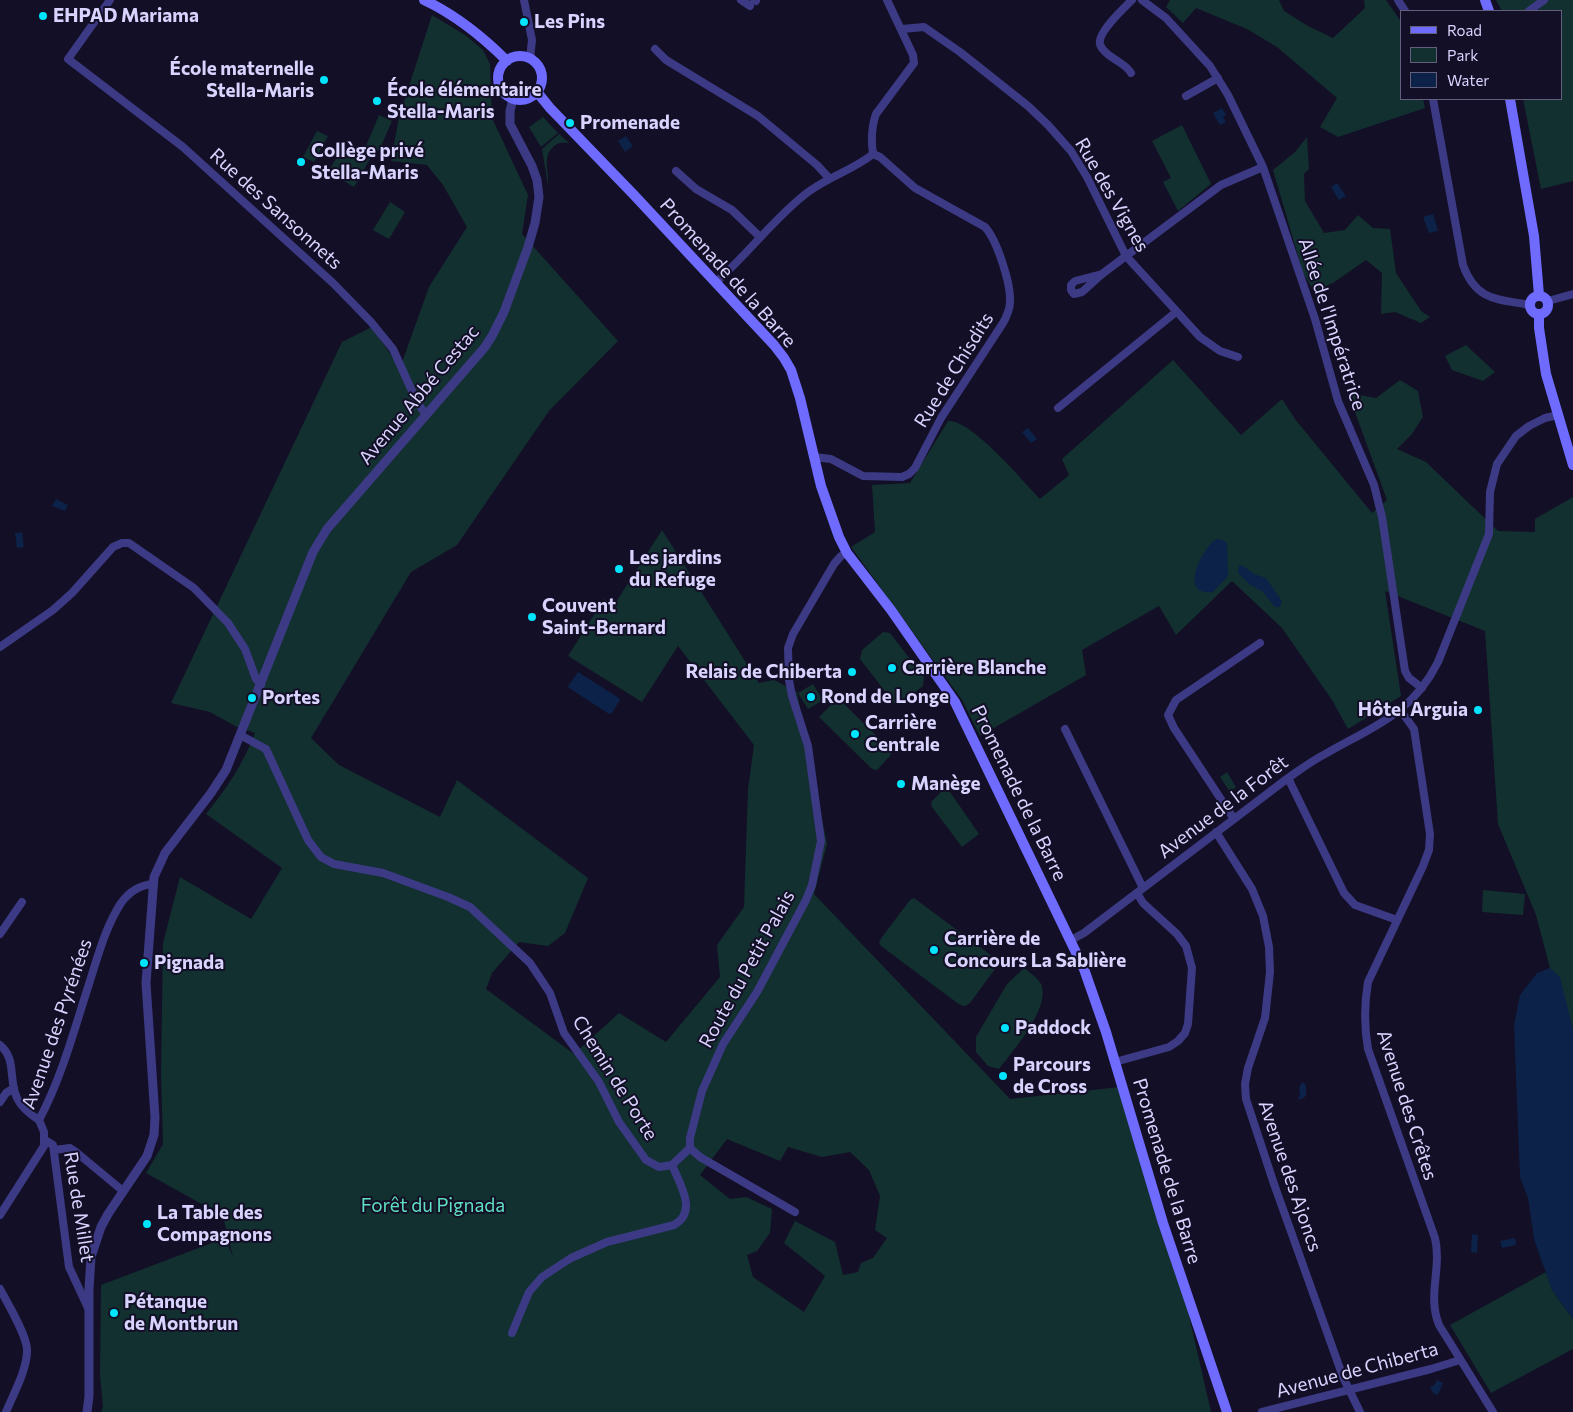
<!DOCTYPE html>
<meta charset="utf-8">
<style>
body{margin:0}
#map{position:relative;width:1573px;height:1412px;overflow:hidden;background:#130f26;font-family:Commissioner,sans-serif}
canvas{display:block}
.legend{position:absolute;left:1400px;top:10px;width:162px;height:90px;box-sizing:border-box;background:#130f26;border:1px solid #625e7d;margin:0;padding:6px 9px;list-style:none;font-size:15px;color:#d9d4ff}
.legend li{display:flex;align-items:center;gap:10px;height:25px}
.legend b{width:25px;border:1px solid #625e7d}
</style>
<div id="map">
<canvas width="1573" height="1412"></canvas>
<ul class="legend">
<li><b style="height:6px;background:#6f6bff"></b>Road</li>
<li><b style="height:14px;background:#12302f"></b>Park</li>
<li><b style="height:14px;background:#0c2248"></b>Water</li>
</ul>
</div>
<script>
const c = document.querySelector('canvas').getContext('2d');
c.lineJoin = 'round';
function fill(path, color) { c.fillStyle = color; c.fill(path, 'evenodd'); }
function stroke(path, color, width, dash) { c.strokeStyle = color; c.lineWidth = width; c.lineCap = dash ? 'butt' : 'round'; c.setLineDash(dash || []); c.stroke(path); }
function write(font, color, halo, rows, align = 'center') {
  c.font = font + ' Commissioner,sans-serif'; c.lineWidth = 4; c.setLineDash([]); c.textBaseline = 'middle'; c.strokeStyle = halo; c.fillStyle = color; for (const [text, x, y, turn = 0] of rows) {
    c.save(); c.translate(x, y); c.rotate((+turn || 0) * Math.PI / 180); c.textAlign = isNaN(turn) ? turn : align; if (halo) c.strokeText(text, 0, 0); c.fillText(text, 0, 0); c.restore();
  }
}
const green = new Path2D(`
 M1170 0H1279L1284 11 1308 26 1333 38 1365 8 1364 0H1386L1402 23V99H1423L1425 108 1338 137 1320 127 1337 98 1277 47 1247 29 1196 8 1183 23 1166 7Z
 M1496 0H1540L1524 11H1502Z
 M1548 0H1573V181L1541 189 1523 99H1562V11H1537Z
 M432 15 465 35 483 50 490 64 492 118 528 195 522 234 618 341 549 411 457 545 411 572 311 738 339 765 440 817 457 780 588 878 565 933 548 946 519 942 492 973 486 989 574 1054 619 1013 666 1042 720 977 717 945 744 907 748 789 754 745 678 646 642 702 568 656 604 599 614 605 662 530 759 683 774 680 797 692 827 844 814 894 1010 1099 1120 1087 1174 1250 1211 1412H101L103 1407 100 1375 101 1285 225 1238 233 1257 223 1216 146 1173 163 1144 161 1073 163 943 180 877 251 919 282 868 206 814C226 790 244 762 255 733L235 726 210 712 171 703 342 342 372 327 400 368 429 287 467 227 443 185 427 165 391 161 399 117ZM727 1139 780 1161 788 1147 822 1157 850 1152 869 1170 880 1196 875 1230 887 1238 873 1258 861 1263 858 1272 843 1275 835 1242 795 1221 784 1243 825 1276 804 1312 753 1277 747 1255 757 1251 770 1233 772 1209 746 1197 730 1199 700 1175Z
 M379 115 392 121 379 151 366 146Z
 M543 117 558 133 541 147 529 127Z
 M1182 125 1211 184 1178 211 1163 182 1171 178 1152 141Z
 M317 131 328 136 314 162 303 157Z
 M559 134 569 143C564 142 559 142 554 146 541 158 550 171 548 185L542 149Z
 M1307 137 1309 169 1304 174 1305 201 1324 233 1345 230 1358 215 1373 228 1390 229 1396 273 1421 311 1430 317 1421 323 1395 312 1381 314 1382 273 1366 260 1333 283 1314 291 1303 273 1273 170 1295 152Z
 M344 145 370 159 354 187 328 172Z
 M390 202 405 212 389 239 373 230Z
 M1466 345 1495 372 1483 381 1452 370 1445 356Z
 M1173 360 1241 435 1282 399 1295 419 1372 513 1387 500 1348 393 1376 398 1400 380 1418 391 1423 417 1412 434 1397 449 1426 462 1498 531 1535 532V519L1573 497V1312L1524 994 1550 968 1536 915 1498 824 1485 631 1385 591 1401 696 1348 729 1332 700 1282 628 1232 581 1176 635 1159 606 1082 650 1086 675 980 736 962 700 851 547 875 532 872 485 910 483 948 421C971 419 1023 481 1040 499L1069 475 1062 459Z
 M883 632 890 633 924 677 923 686 900 704 894 703 860 659 862 650Z
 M813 684 823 700 808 709 798 693Z
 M838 698 892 751 890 756 877 770 872 769 819 717Z
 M1227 772 1236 787 1230 792 1220 777Z
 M948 789 979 834 962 847 932 807 931 802 943 790Z
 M1483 890 1525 894 1523 915 1482 912Z
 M914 898 988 953 997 962 995 969 970 1003 965 1006 960 1005 881 946 879 942 882 937 910 900Z
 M1024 968C1029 972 1038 978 1041 984 1051 1008 1013 1051 999 1069L988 1066 976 1052V1037L1007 984Z
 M1546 1272 1552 1290 1573 1319V1349L1491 1393 1450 1325Z`);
const water = new Path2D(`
 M1222 108 1226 115 1223 117 1226 122 1220 125 1213 113Z
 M626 136 633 146 625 152 618 141Z
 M1337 183 1346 196 1339 200 1331 187Z
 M1433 214 1438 231 1429 233 1423 217Z
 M1028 428 1037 439 1031 443 1022 432Z
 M56 499 68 505 65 511 52 506Z
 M22 532 24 547 17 548 15 533Z
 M1216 539 1223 540 1227 543 1228 576 1213 592C1178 596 1201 550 1216 539Z
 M1242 565 1254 574 1266 578 1282 601 1280 607H1275L1262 591 1250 585 1238 573 1239 566Z
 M578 672 619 698 620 700 612 713 609 714 569 688 568 686Z
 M1550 968 1560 977 1573 1029V1319L1552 1290 1542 1262 1534 1239 1528 1198 1520 1177 1514 1025 1520 995 1537 973Z
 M1302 1082 1306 1085V1095L1304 1098 1298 1100 1300 1094 1299 1088Z
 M1472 1234 1478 1235 1477 1253 1471 1252Z
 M1515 1238 1516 1245 1502 1248 1500 1241Z
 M1437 1380 1443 1383 1438 1395 1433 1393 1430 1388 1435 1384Z`);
const minor = new Path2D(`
 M110 0 68 59 183 147 333 283 371 322 393 349 417 402 424 412 427 414
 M524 0 532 40 530 59
 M741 0 750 6
 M754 0 756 1
 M1142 0 1166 18 1210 66 1228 95 1263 167 1315 319 1338 401 1374 485 1382 517 1405 671 1409 678 1422 688
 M1398 0 1405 11
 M1529 11 1544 0
 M902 29 924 27 960 52 1028 106 1048 125 1071 151 1087 177 1126 256 1200 337 1220 351 1238 357
 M655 49 666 60 758 116 817 165 829 178
 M1131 73C1127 66 1120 63 1113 58 1108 55 1101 49 1100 44 1097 33 1124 8 1132 0
 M1186 96 1218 78
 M1433 99 1463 265C1476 301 1497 299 1530 305
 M676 171 696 189 732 210 760 237
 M1102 274 1075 281 1071 285V290L1074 294 1082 292 1102 274 1221 185 1263 167
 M715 283C746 256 771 222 803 196 824 178 852 171 873 154 871 140 871 128 876 114L914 63 913 55 887 0
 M1548 301 1573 294
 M1058 408 1176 312
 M814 457 831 459 863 476 902 477 909 474 915 468 941 418 1003 323C1007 316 1010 309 1010 301 1011 284 997 240 985 227L915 188 880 157 873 154
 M0 647 53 610 72 593 113 547 122 543H129L194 588 228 623 245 649 256 679 261 685
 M1401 711 1414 729 1430 834 1429 850 1423 866 1368 982C1364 1005 1364 1026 1368 1049L1435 1238C1442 1269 1427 1295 1439 1325L1493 1412
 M1065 729 1143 888
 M240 735 266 749 308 840 321 857 334 864 383 873 448 897 470 907 530 963 550 993 564 1033 599 1082 619 1122 646 1160 659 1167 672 1165
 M1288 778 1344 893 1355 905 1397 920
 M1234 819 1174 728 1168 715 1176 700 1260 643
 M1216 832 1252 889 1263 916 1269 947 1270 972 1265 1018 1248 1068 1245 1084 1246 1099 1274 1184 1343 1377 1360 1412
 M0 934 22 902
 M1071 940 1084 933 1288 778C1301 769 1313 760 1327 753 1374 726 1412 714 1438 662L1489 534 1490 492 1497 464 1516 436 1529 426 1545 418 1558 415
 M0 1045C17 1059 8 1080 17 1098 21 1107 31 1115 39 1120
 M1115 1062 1169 1047 1178 1041 1185 1033 1188 1024 1192 968 1186 946 1177 934 1143 903 1137 893
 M0 1102 6 1093 14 1088
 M45 1140 53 1145 69 1267 89 1310
 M54 1150 70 1148 76 1152 123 1191
 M795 1212 700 1157 690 1148V1138L702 1091 723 1044 757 992 806 900 812 885 821 841 808 746 792 696 789 680 788 648 793 634 834 564 841 556 847 553
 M0 1215 44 1146V1132L39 1120C62 1077 74 1030 89 984 98 956 105 928 121 903 129 892 140 885 153 884
 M0 1289C8 1304 26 1334 27 1349 28 1368 13 1395 6 1412
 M512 1333 529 1292 542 1277 571 1258 607 1242 674 1225C698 1212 680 1184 672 1165L690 1148
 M1262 1412 1431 1369 1460 1360`);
const tertiary = new Path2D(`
 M87 1412 89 1396V1289L91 1257 101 1227 108 1214 147 1156 154 1135 155 1117 146 983 154 877 165 853 211 793 226 770 313 552 327 529 485 347 492 336 504 312 528 247 535 223 539 197 537 180 532 166 510 124V111L513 99`);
const secondary = new Path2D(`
 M424 0C456 15 481 35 507 61
 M1485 0 1489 11
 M498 78a22 22 0 1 1 44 0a22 22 0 1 1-44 0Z
 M537 92 550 108 634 195 774 345 784 358 791 370 800 398 821 486 839 537 847 553 891 610 955 702 1084 969 1106 1032 1163 1223 1227 1412
 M1510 99 1534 236 1539 295
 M1530 305a9 9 0 1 1 18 0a9 9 0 1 1-18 0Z
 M1539 314V328L1546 374 1573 465`);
const markers = [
 [43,16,5,"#00e5ff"],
 [524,22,5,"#00e5ff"],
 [324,80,5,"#00e5ff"],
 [377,101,5,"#00e5ff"],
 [570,123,5,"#00e5ff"],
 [301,162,5,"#00e5ff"],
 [619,569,5,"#00e5ff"],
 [532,617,5,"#00e5ff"],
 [892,668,5,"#00e5ff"],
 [852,672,5,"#00e5ff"],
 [811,697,5,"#00e5ff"],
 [252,698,5,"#00e5ff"],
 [1478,710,5,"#00e5ff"],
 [855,734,5,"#00e5ff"],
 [901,784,5,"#00e5ff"],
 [934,950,5,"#00e5ff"],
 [144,963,5,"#00e5ff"],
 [1005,1028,5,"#00e5ff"],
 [1003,1076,5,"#00e5ff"],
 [147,1224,5,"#00e5ff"],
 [114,1313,5,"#00e5ff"]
];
const poiNames = [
 ["EHPAD Mariama",53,16],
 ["Les Pins",534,22],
 ["École maternelle",314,69,"right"],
 ["Stella-Maris",314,91,"right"],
 ["École élémentaire",387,90],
 ["Stella-Maris",387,112],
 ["Promenade",580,123],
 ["Collège privé",311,151],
 ["Stella-Maris",311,173],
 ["Les jardins",629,558],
 ["du Refuge",629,580],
 ["Couvent",542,606],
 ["Saint-Bernard",542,628],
 ["Carrière Blanche",902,668],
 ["Relais de Chiberta",842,672,"right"],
 ["Rond de Longe",821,697],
 ["Portes",262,698],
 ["Hôtel Arguia",1468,710,"right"],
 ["Carrière",865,723],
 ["Centrale",865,745],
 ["Manège",911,784],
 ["Carrière de",944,939],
 ["Concours La Sablière",944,961],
 ["Pignada",154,963],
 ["Paddock",1015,1028],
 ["Parcours",1013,1065],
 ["de Cross",1013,1087],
 ["La Table des",157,1213],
 ["Compagnons",157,1235],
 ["Pétanque",124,1302],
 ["de Montbrun",124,1324]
];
const streetNames = [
 ["Rue des Vignes",1112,195,60],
 ["Rue des Sansonnets",276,209,42],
 ["Promenade de la Barre",728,273,48],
 ["Allée de l'Impératrice",1332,324,72],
 ["Rue de Chisdits",954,370,-58],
 ["Avenue Abbé Cestac",419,395,-50],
 ["Promenade de la Barre",1019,793,64],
 ["Avenue de la Forêt",1223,807,-37],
 ["Route du Petit Palais",747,969,-61],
 ["Avenue des Pyrénées",57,1024,-71],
 ["Chemin de Porte",615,1078,58],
 ["Avenue des Crêtes",1407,1105,72],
 ["Promenade de la Barre",1167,1171,73],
 ["Avenue des Ajoncs",1290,1176,71],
 ["Rue de Millet",79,1207,81],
 ["Avenue de Chiberta",1357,1370,-15]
];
const parkNames = [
 ["Forêt du Pignada",433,1206]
];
fill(green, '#12302f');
fill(water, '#0c2248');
stroke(minor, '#3d3a85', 8);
stroke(tertiary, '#3d3a85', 9);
stroke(secondary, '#6f6bff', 10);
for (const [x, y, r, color] of markers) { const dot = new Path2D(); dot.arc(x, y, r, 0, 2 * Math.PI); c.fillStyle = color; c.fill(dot); stroke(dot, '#130f26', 2); }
write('bold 19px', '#d9d4ff', '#130f26', poiNames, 'left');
write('19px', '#d9d4ff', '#130f26', streetNames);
write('19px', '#5fe0c0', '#130f26', parkNames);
</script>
